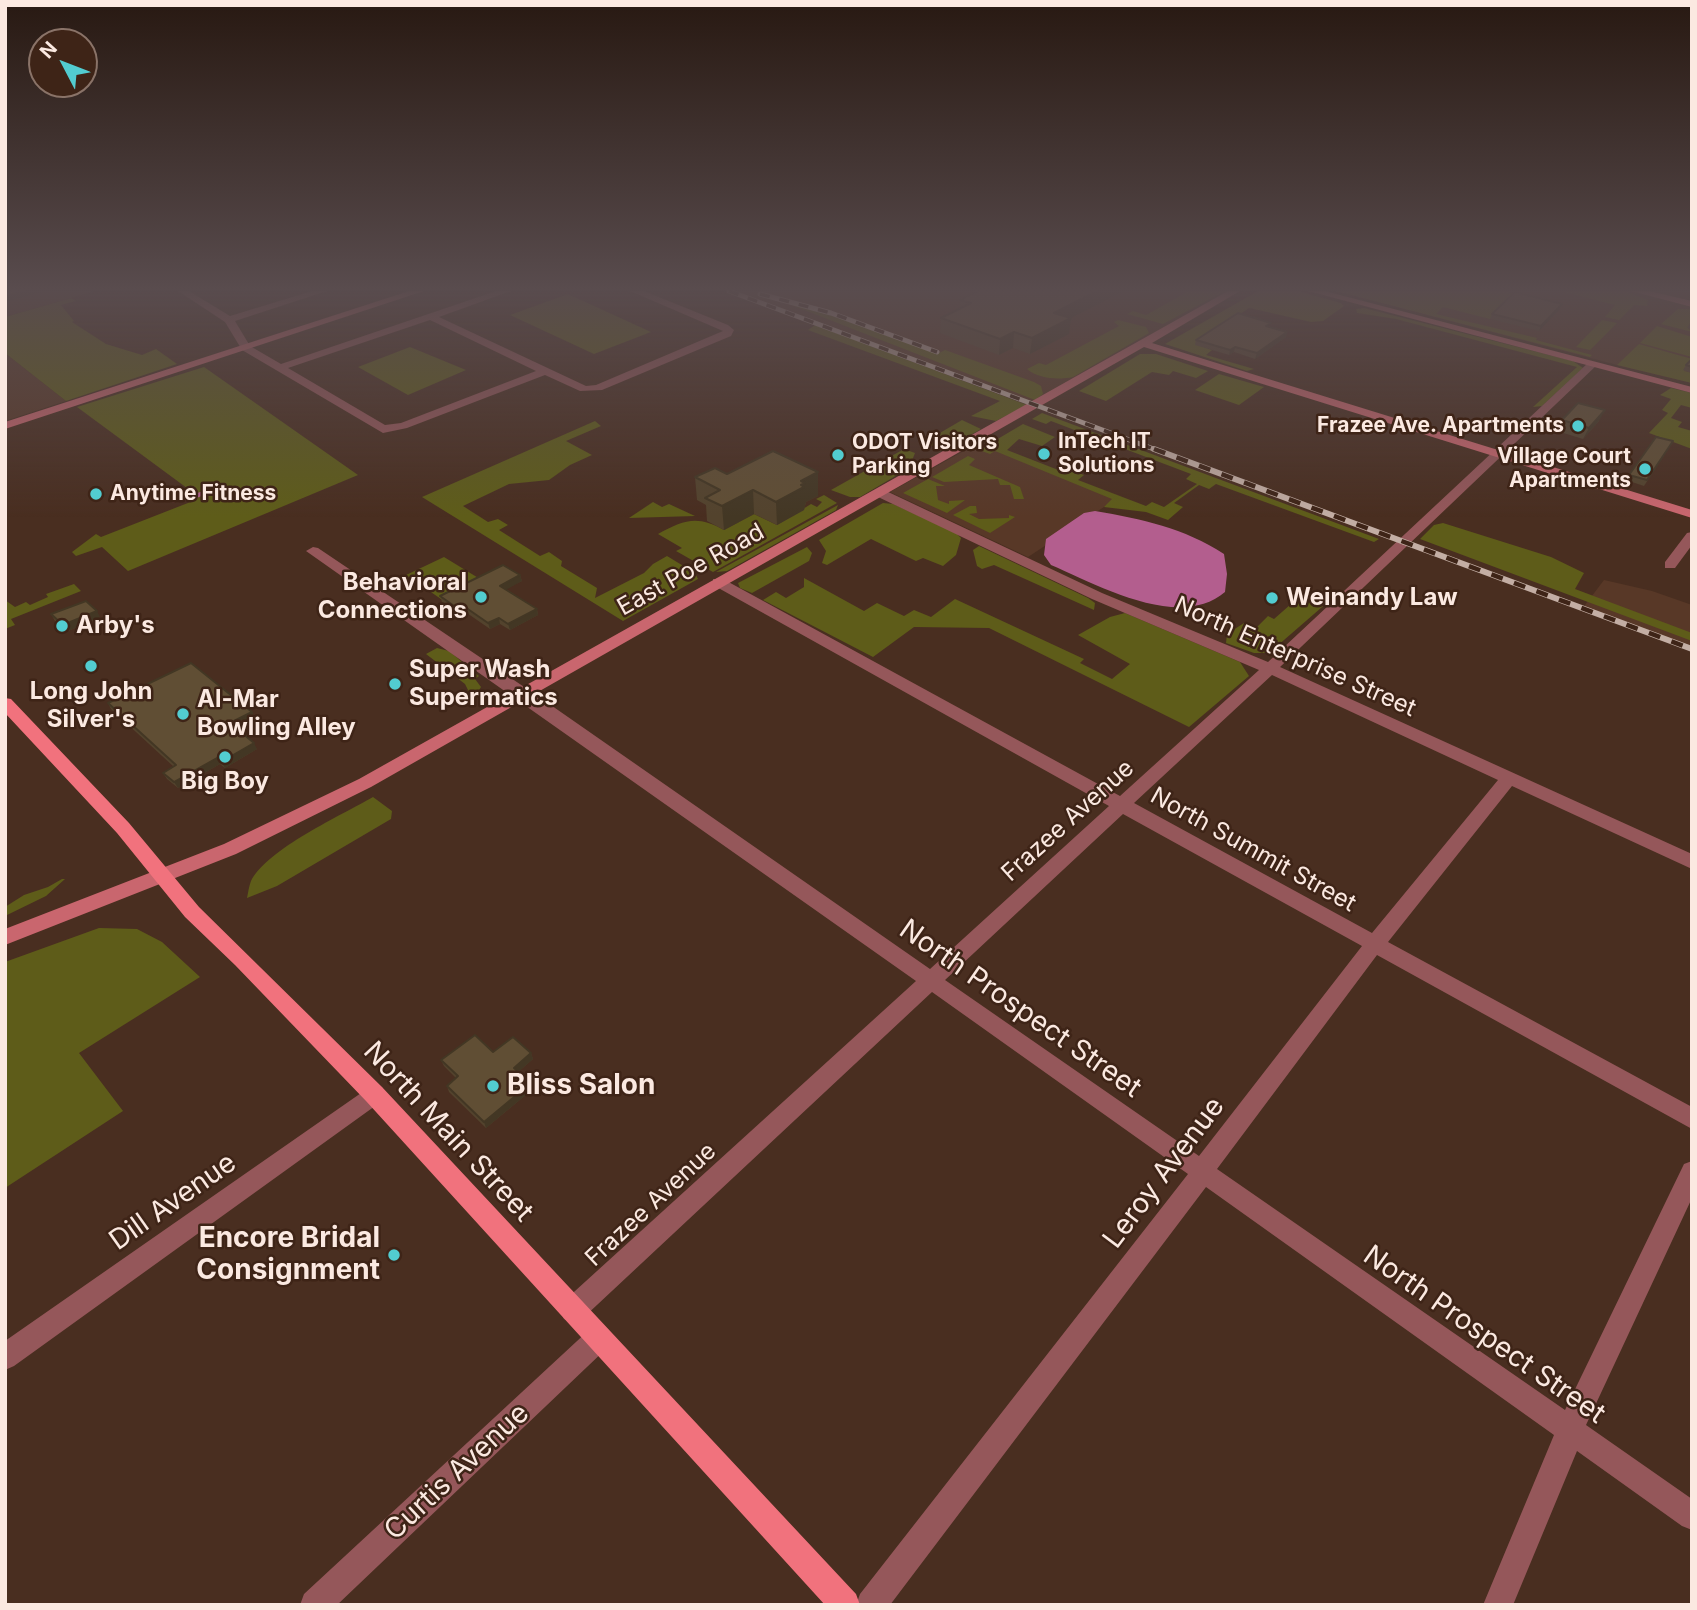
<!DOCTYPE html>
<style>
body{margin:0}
#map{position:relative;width:1697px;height:1610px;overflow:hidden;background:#492e20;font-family:Inter,sans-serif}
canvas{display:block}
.frame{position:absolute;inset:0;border:7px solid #fbe9e1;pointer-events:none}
.north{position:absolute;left:28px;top:28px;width:70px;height:70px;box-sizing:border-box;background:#3e2417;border:2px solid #8a7368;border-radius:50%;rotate:312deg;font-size:19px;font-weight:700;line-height:28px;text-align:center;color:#fbe9e1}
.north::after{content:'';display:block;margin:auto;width:24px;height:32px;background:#52ccd0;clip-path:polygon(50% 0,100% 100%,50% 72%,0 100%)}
</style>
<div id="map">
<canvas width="1697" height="1610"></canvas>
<div class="frame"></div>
<div class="north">N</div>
</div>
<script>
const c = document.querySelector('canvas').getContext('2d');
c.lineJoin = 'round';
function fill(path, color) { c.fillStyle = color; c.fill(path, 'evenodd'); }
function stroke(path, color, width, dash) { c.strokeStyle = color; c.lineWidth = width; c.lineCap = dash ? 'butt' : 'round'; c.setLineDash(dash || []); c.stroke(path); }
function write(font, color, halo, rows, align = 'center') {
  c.font = font + ' Inter,sans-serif'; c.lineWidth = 5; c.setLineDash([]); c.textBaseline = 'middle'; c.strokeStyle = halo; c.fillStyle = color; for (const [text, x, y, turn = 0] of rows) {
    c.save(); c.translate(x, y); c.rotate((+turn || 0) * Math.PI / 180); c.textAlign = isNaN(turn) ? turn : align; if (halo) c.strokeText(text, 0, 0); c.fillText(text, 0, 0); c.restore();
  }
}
const built = new Path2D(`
 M5 291H91L92 292 5 317Z
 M729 291H1236L1034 405Z
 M1336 291H1692V383L1617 365Z
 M5 353 66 401 5 421Z
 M980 442 1116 499 1028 557 890 492Z
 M1604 580 1652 591 1692 605V649L1582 609Z`);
const green = new Path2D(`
 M1189 291H1225L1163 324 1127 314 1133 311 1146 315Z
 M1258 291H1298L1341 303 1344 306 1323 321 1311 322 1249 308 1196 344 1212 350 1206 355 1254 369 1247 371 1165 344Z
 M1336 291H1503L1549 303 1490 319 1443 307 1436 314 1537 338 1536 340 1592 355 1590 357Z
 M1560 291H1625L1648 300 1647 306 1634 305 1619 320 1605 317 1615 305Z
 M568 294 651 332 594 354 510 315Z
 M71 298 76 301 61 305 74 321 72 322 106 344 142 355 156 349 177 364 66 401 5 353V317Z
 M776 299 825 313 937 354 945 350 1034 382 1041 386 1043 394 1035 400Z
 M1364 308 1573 361 1583 368 1542 406 1533 407 1577 367 1396 319 1357 313 1356 309Z
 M1678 309H1692V324L1688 328 1692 332 1661 324Z
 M1118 320 1146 327 1149 333 1073 377C1058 380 1039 379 1027 369L1039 363 1046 365 1119 326 1114 322Z
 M1602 320 1617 323 1590 350 1576 347Z
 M815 325 1027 405 996 421 971 416 1000 401 808 330Z
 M1657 326 1692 337V357L1640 343Z
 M1639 344 1692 359 1684 371 1692 373V383L1617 365Z
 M410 347 466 370 408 395 358 367Z
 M1140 354H1156L1208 371 1196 378 1173 371 1169 375 1152 372 1106 401 1079 391Z
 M204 367 358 475 128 571 102 547 76 556 72 552 96 534 101 537 193 501 185 495 191 491 77 407Z
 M1219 374 1264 387 1239 405 1195 390Z
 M1671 388 1692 393V408L1681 405 1671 418 1682 422 1678 427 1692 431V449L1649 433 1668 413 1662 410 1671 399 1660 395Z
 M1042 413 1379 539 1374 542 1216 484 1209 489 1199 485 1174 503 1183 507 1168 520 1146 512 1104 507 1112 499 995 451 990 454 979 450 1023 424 1055 437 1042 446 1019 439 1007 450 1066 473 1071 470 1084 475 1078 480 1146 506 1152 502 1164 507 1197 484 1186 479 1191 474 1088 435 1076 437 1074 434 1077 431 1051 421 1046 424 1032 419Z
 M962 420 981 429 948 448 921 444Z
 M595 421 601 426 566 441 592 455 570 465 549 480 509 484 463 506 488 522 498 519 508 525 499 530 540 556 549 552 562 561 561 566 597 588 595 598 644 573 653 564 667 556 695 573 698 579 623 621 422 497Z
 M904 449 915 453 909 468 860 497H850L831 490Z
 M968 456 975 459 969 465 1020 487 1024 499H1014L1010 485H1000L998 479 944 482 932 477Z
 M928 479 945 486H936L938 500 949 504V501L965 500 947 513 903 493Z
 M824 495 837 503 713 572 676 551 682 548 658 534C684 520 697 515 724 530L754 514 777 525 811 504 817 507 822 502 816 499Z
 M653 502 662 507 669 504 695 516 629 518Z
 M883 503 893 504 956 533 961 538 956 555 943 566 923 558 916 561 871 539 827 565 822 563 826 551 819 540Z
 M838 505 836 510 727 571 716 572Z
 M970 506H976L977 513 969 514 979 519 1009 518V515L1015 517 990 533 953 515Z
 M1443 523 1551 557 1584 573 1575 589 1692 633V641L1420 539 1434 525Z
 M979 546 1088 598 1095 603 1094 610 994 565 982 569 977 566 973 550Z
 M807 547 812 553 809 561 752 593 740 588 738 583Z
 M444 557 480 579 441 599 406 575Z
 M804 578 864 611 877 603 904 616 914 610 931 617 955 599 1084 659 1080 663 1112 679 1130 664 1078 635 1110 617 1125 613 1240 662 1249 676 1189 727 989 628 914 627 873 657 763 600 776 592 786 598 804 587Z
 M74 584 81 591 11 619 15 625 5 629V600L15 607 26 602 30 605 48 597 46 594Z
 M1307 590 1329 601 1269 653H1254L1226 643 1227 634 1244 623 1256 628 1268 616 1274 619Z
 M437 648 449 651 479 676 475 679 481 687 476 695 466 701 468 690 465 684 426 654Z
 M373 797 392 811 391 819 277 886 247 898C248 893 249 886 251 881 267 849 342 815 373 797Z
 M62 879H65L46 896 5 916V907L24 895 48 887Z
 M99 928 137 929 162 942 200 977 79 1053 123 1111 5 1188V962Z`);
const water = new Path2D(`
 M1095 511C1142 519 1184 528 1224 554L1227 574 1225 592C1179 631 1098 585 1051 565L1044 555 1046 539 1084 513Z`);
const stream = new Path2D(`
 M173 500 190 498 212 490`);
const street = new Path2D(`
 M178 291H189L230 316 312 291H327L235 321 250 346 281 364 496 291H511L439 317 586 386 596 385 723 331 630 291H644L728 325 734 330 731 336 602 390 580 391 545 375 407 428 383 433 242 350 225 322ZM430 320 536 371 401 423 385 425 288 368Z
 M1589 362 1598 364 1280 667 1692 854V869L1512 786 1388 942 1692 1107V1129L1377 955 1217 1169 1565 1410 1684 1164 1692 1161V1198L1586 1425 1692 1499V1530L1682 1526 1577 1451 1513 1605H1483L1554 1435 1206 1187 890 1605H856L860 1594 1188 1174 932 992 582 1319 573 1323 564 1319 560 1310 564 1301 916 981 306 551 313 547 318 548 545 701 930 969 1109 806 713 585V579H723L1120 796 1259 670 1092 599 876 496V490H884L1102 593 1268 662ZM1272 675 1498 780 1372 933 1134 803ZM1123 814 1362 946 1199 1156 945 980Z
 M1692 532V545L1675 568H1665V562L1687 533Z
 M374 1084 382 1087 385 1094 382 1101 14 1366 5 1370V1341Z
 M599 1325 608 1329 612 1338 608 1347 337 1605H300L304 1594 590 1329Z`);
const secondary = new Path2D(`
 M409 291H424L5 429V422Z
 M1228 291H1240L1152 343 1692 510V518L1144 347 371 787 236 854 5 945V929L224 844 359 779Z
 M1308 291H1325L1692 387V393Z
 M1631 291H1649L1692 301V307Z`);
const primary = new Path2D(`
 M5 698 11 699 129 823 199 907 382 1087 856 1594 860 1605H825L366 1101 235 965 185 917 117 833 5 713Z`);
const railFar1 = new Path2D(`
 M729 291 1159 451
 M760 294 831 313 937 352`);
const rail = new Path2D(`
 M1154 449 1692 649`);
const wall = new Path2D(`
 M960 300 1071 318 1069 334 1030 354 1013 348 999 355 940 333 941 318 960 309Z
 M1562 304 1560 309 1539 331 1490 319 1492 314Z
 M1692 322V329L1687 328 1690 323Z
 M1270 327 1287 332 1286 337 1255 359 1234 352 1229 355 1195 345 1196 340Z
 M1692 359V373L1683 370 1686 365Z
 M1562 420 1599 421 1583 439 1557 431Z
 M1673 441 1644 486 1626 480 1629 475Z
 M818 472V496L806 502 804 510 777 525 754 514 724 530 707 521 706 505 697 500 695 477 727 474Z
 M520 575 522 581 506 589 537 609 538 615 510 630 500 624 490 629 464 611 459 614 442 602 440 596Z
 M51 614 100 617 66 632 55 621Z
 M108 703 252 712 255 718 235 728 257 749 225 768 220 764 178 788 167 779 163 773 174 767 111 709Z
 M493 1052 531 1053 533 1059 518 1072 531 1083 533 1089 486 1128 449 1092 447 1086 456 1078 444 1066 441 1060Z`);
const shadedWall = new Path2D(`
 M25 291H45L5 302V297Z
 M1097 291H1124L1071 318 1069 334 1030 354 1032 338 1054 313Z
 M1562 304 1560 309 1539 331 1541 326Z
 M1014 332 1013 348 999 355 1000 339Z
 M1287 332 1286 337 1255 359 1257 353Z
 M1235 347 1234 352 1229 355 1230 350Z
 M1605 410 1599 421 1583 439 1589 428Z
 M818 472V496L806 502 804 510 777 525 776 502 801 481Z
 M753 490 754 514 724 530 722 506Z
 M520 575 522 581 502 592 500 586Z
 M462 605 464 611 459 614 457 608Z
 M537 609 538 615 510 630 508 624Z
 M97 611 100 617 66 632 63 625Z
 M499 618 500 624 490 629 488 623Z
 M252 712 255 718 233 730 230 723Z
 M254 743 257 749 225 768 221 762Z
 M217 758 220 764 178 788 174 782Z
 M531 1053 533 1059 516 1074 514 1068Z
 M531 1083 533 1089 486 1128 484 1122Z`);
const building = new Path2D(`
 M5 291H25L5 297Z
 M977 291H1097L1054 313 1071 318 1032 338 1014 332 1000 339 941 318 971 303 960 300Z
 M1515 292 1562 304 1541 326 1492 314Z
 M1238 313 1271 323 1266 326 1287 332 1257 353 1235 347 1230 350 1196 340Z
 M1692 359V367L1686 365Z
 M1578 403 1605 410 1589 428 1562 420Z
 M1656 437 1673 441 1647 480 1629 475Z
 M773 451 818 472 801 481 805 483 801 485 804 487 776 502 753 490 722 506 705 498 720 490 695 477 715 468 727 474Z
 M503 565 520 575 500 586 537 609 508 624 499 618 488 623 462 605 457 608 440 596Z
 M86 601 97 611 63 625 51 614Z
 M191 663 252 712 230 723 254 743 221 762 217 758 174 782 163 773 176 765 108 703Z
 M475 1035 493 1052 513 1037 531 1053 514 1068 531 1083 484 1122 447 1086 458 1076 441 1060Z`);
const markers = [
 [1578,426,7,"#52ccd0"],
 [1044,454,7,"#52ccd0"],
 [838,455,7,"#52ccd0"],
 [1645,469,7,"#52ccd0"],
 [96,494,7,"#52ccd0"],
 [481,597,7,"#52ccd0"],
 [1272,598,7,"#52ccd0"],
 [62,626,7,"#52ccd0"],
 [91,666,7,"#52ccd0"],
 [395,684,7,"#52ccd0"],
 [183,714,7,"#52ccd0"],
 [225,757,7,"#52ccd0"],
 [493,1086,7,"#52ccd0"],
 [394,1255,7,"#52ccd0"]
];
const farPoinames = [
 ["Frazee Ave. Apartments",1564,426,"right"],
 ["InTech IT",1058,442],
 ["Solutions",1058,466],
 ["ODOT Visitors",852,443],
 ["Parking",852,467],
 ["Village Court",1631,457,"right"],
 ["Apartments",1631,481,"right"],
 ["Anytime Fitness",110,494]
];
const streetNames = [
 ["East Poe Road",691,570,-29],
 ["North Enterprise Street",1295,657,24],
 ["Frazee Avenue",1068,821,-42],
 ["North Summit Street",1253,850,29],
 ["Frazee Avenue",651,1205,-43]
];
const poiNames = [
 ["Behavioral",467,583,"right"],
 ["Connections",467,611,"right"],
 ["Weinandy Law",1286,598],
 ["Arby's",76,626],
 ["Super Wash",409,670],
 ["Supermatics",409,698],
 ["Long John",91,692,"center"],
 ["Silver's",91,720,"center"],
 ["Al-Mar",197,700],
 ["Bowling Alley",197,728],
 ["Big Boy",225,782,"center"]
];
const nearStreetnames = [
 ["North Prospect Street",1020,1009,35],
 ["North Main Street",448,1132,47],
 ["Leroy Avenue",1164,1173,-53],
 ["Dill Avenue",173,1202,-35],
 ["North Prospect Street",1484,1335,35],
 ["Curtis Avenue",457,1472,-43]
];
const nearPoinames = [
 ["Bliss Salon",507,1086],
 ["Encore Bridal",380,1239,"right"],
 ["Consignment",380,1271,"right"]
];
fill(built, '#583827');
fill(green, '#5e5c19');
fill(water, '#b35e8e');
stroke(stream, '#b35e8e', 4.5);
fill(street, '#95575a');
fill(secondary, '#c9666e');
fill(primary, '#f1727d');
stroke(railFar1, '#c3aea4', 5);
stroke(rail, '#c3aea4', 6);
stroke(railFar1, '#3e2417', 3.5, [10]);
stroke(rail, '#3e2417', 4.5, [12]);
fill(wall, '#53432d');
fill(shadedWall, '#433724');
fill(building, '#604e34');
stroke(building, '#433724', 2);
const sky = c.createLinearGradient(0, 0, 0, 517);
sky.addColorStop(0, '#281912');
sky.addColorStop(0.56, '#594c4e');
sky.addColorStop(1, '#594c4e00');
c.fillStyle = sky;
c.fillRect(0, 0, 1697, 517);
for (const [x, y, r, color] of markers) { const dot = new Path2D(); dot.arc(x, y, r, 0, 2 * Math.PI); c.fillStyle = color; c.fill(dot); stroke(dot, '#3e2417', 2.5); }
write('bold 21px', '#fbe9e1', '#3e2417', farPoinames, 'left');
write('24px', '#fbe9e1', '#3e2417', streetNames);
write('bold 24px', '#fbe9e1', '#3e2417', poiNames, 'left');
write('28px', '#fbe9e1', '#3e2417', nearStreetnames);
write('bold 28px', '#fbe9e1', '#3e2417', nearPoinames, 'left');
</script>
